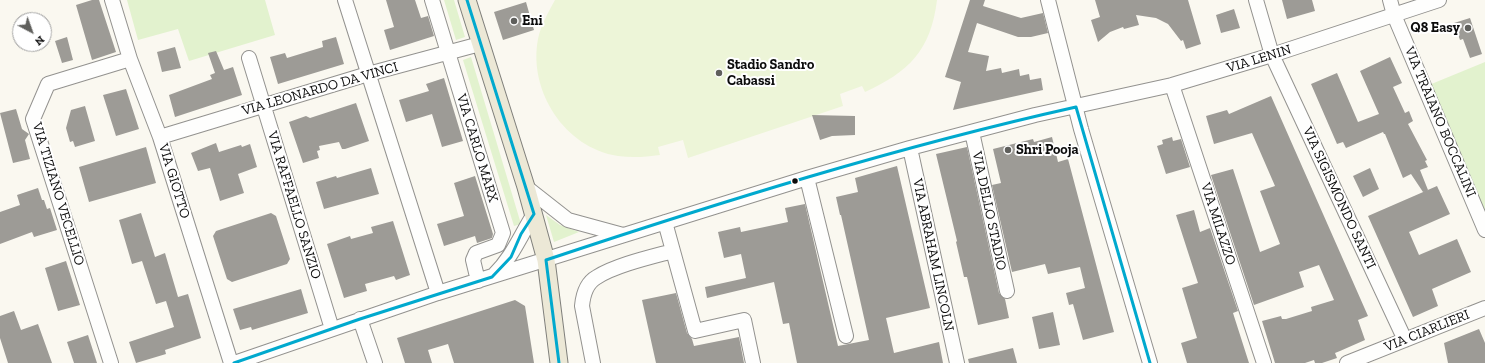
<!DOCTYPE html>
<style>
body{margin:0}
#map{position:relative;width:1485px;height:363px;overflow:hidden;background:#faf8f0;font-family:"Zilla Slab",serif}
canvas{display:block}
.north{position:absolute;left:12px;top:12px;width:40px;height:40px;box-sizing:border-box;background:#fff;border:1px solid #9e9e9e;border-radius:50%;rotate:139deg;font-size:11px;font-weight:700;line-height:16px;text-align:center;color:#0c0c0c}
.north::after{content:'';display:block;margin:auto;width:14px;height:18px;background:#5f5f5c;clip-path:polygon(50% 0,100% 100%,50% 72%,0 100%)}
</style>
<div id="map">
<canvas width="1485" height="363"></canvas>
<div class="north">N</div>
</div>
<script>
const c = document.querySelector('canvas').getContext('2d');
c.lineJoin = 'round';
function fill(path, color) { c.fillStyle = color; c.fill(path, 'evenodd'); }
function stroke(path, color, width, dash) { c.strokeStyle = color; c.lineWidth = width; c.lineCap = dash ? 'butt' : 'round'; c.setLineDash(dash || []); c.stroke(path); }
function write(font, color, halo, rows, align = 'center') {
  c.font = font + ' "Zilla Slab",serif'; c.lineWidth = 4; c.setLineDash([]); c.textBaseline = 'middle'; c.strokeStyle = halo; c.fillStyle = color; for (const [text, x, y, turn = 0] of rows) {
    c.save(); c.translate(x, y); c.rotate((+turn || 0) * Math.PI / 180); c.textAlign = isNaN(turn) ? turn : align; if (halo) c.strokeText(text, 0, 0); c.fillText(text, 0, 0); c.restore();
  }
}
const green = new Path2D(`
 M127 0H265L275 35 189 61 178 29 138 40Z
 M444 0H454L465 37 456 40Z
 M471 57 521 224 514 226 463 60Z
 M1485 62V220L1429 85Z
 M546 215 560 225 579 232 554 242Z`);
const pitch = new Path2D(`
 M555 0H937C931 50 909 72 865 92L862 86 840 94 843 106 688 158 683 140 658 147 660 155C646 157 632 158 618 156 565 148 528 91 538 39 541 25 548 13 555 0Z`);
const building = new Path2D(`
 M92 0H99L116 52 92 60 76 5Z
 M386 0H415L421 18 428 16 434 36 390 50 384 30 394 27Z
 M970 0H985L983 6 1021 18 1043 13 1048 33 1031 37H1018L977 23 968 52 989 56 986 71 1001 68 1002 73 1019 69 1020 76 1029 74 1030 80 1041 78 1043 90 953 110 961 82 945 77Z
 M1095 0H1188L1201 44 1186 49 1183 40 1181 41 1168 24 1156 18 1136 15 1139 25 1124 29 1123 27 1110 32 1098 42 1091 20 1100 17Z
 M1282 0H1312L1315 11 1287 19Z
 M526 2 534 30 503 40 494 12Z
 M1234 9 1240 28 1221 33 1216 15Z
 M1470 18 1482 54 1470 58 1463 39 1460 40 1454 23Z
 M67 37 73 60 62 63 55 41Z
 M336 37 344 64 278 84 270 57 285 53 287 58 323 47 322 41Z
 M175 47 181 68 162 72 157 52Z
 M216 51 224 70 233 67 242 95 175 117 169 95 212 79 210 75 215 73 208 53Z
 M1390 57 1402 83 1393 87 1405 113 1409 111 1413 121 1408 124 1427 160 1425 161 1428 167 1420 170 1428 190 1423 192 1411 174 1403 178 1385 134H1384L1383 132 1346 148 1343 142 1337 144 1311 84 1337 73 1358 122 1379 114 1360 71Z
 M444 78 463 141 442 147 432 114 406 122 399 100 429 91 426 84Z
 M126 89 139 129 116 136 103 95Z
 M1271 96 1368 316 1358 320 1365 340 1340 351 1335 353 1337 358 1322 363H1315L1314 360 1305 363H1275L1262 321 1281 316 1282 319H1286L1312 311 1311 307 1334 300 1319 265 1299 272 1304 287 1254 305 1211 175 1233 169 1260 252 1280 244 1260 191 1275 186 1252 133 1214 144 1206 116 1227 110 1229 114Z
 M356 103 369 141 345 149H342L339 142 319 146 320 150 317 151 319 158 303 163 289 122 306 116 310 118Z
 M85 106 95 141 75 147 73 141 70 142 66 128 71 110Z
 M16 109 22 129 29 134 25 140 30 159 13 163 0 113Z
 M812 115 855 116V135L832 136 820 140Z
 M1052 137 1058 162 1068 159 1114 332 1083 340 1073 304 1069 305 1066 293 1085 288 1080 267 1048 274 1045 264 1012 272 992 185 1001 183 993 149 1033 139 1034 142Z
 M1172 137 1173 141 1181 139 1190 167 1166 174 1157 146 1163 144 1162 140Z
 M216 143 219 152 241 145 242 147 250 144 257 167 238 174 244 193 220 201 210 168 198 171 191 153Z
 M146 147 156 183 89 202 79 167Z
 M967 147 999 293 1005 299 1009 318 978 325 967 277H964L956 242 957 241 936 154Z
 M897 166 930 308 886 318 894 353 939 342 943 363H797L789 323 783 324 774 282 707 298 705 287 746 278 741 254 724 258 718 232 740 227 741 232 788 222 785 208 805 204 838 346 869 340 841 215H840L836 197 858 192 855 178Z
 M371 168 379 194 324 209 316 182 336 176 337 178Z
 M1370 168 1379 189 1363 197 1353 176Z
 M475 176 493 234 492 238 477 243 475 236 444 246 437 224 464 216 454 183Z
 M1437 186 1450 214 1409 232 1419 255 1457 239 1471 272 1432 289 1438 306 1413 317 1368 216Z
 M38 188 42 200H44L47 209 50 208 57 230 34 237 32 232 0 244V212L20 205 17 195Z
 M1194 210 1200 232 1210 228 1238 311 1233 313 1249 363H1187L1181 343 1197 338 1182 288 1198 283 1176 215Z
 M141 213 155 257 165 253 178 297 188 294 201 338 165 350 166 354 136 363 129 342 174 327 166 301 156 304 142 261 132 264 119 220Z
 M271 213 276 216 290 259 287 264 232 282 227 279 213 236 216 231Z
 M393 221 410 275 396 280 394 276 365 284 367 291 344 298 327 244 350 236 351 239 373 233 371 227Z
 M66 261 80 305 58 311 45 268Z
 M301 289 308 313 252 330 251 327 240 330 233 309Z
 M676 293 687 333 692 339 694 346 739 337 744 363H656L642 300Z
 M515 300 525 306 534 363H454L448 344 428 350 432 363H405L397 338Z
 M14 311 21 330 38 324 52 363H8L0 338V316Z
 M1053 312 1060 345 1039 349 1032 317Z
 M1479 329 1485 343V363H1448L1444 343Z
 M88 335 97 363H74L67 342Z
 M1013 348 1017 363H969L968 359Z`);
const minor = new Path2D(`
 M112 0 130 59 160 137 231 363
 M345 0 438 293
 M432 0 503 233 498 245 476 253 473 260 478 281
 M1048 0 1081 129 1150 363
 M1256 0 1272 55 1405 340
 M1390 0 1394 15 1485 230
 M249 58 332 329
 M1172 85 1264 363
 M972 132 1007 291
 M160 137 368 74 480 44
 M910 148 957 363
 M807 178 846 336
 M526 187 568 220 623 235
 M665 222 695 331 744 320 753 363
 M494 275C513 256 520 236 534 214
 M360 319 375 363
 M111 363 33 119 48 84 130 59
 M234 363 438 293 807 178 910 148 1035 115 1172 85 1272 55 1439 0
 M593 363 582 306C583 295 586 283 597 277 616 265 651 257 673 251
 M1347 363 1485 308`);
const major = new Path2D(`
 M467 0 526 187 546 260 559 363`);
const bus1 = new Path2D(`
 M234 363 360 319 492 277 511 257 521 234 534 214 467 0
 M559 363 546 260C720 202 897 147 1076 107L1150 363`);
const markers = [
 [514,21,4,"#5f5f5c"],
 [1468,28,4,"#5f5f5c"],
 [719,73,4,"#5f5f5c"],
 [1008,150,4,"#5f5f5c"],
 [795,181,3.5,"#0c0c0c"]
];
const poiNames = [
 ["Eni",522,21],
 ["Q8 Easy",1460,28,"right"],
 ["Stadio Sandro",727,65],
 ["Cabassi",727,81],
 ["Shri Pooja",1016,150]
];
const streetNames = [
 ["VIA LENIN",1259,59,-17],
 ["VIA LEONARDO DA VINCI",320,89,-16],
 ["VIA TRAIANO BOCCALINI",1440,122,67],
 ["VIA CARLO MARX",477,148,73],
 ["VIA GIOTTO",174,181,73],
 ["VIA TIZIANO VECELLIO",58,194,73],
 ["VIA SIGISMONDO SANTI",1339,198,65],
 ["VIA RAFFAELLO SANZIO",294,205,73],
 ["VIA DELLO STADIO",989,211,78],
 ["VIA MILAZZO",1218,224,72],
 ["VIA ABRAHAM LINCOLN",933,255,78],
 ["VIA CIARLIERI",1427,331,-22]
];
fill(green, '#e2f2ce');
fill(pitch, '#edf5d8');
fill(building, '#9d9b96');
stroke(minor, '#93928f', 16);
stroke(major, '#80807c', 19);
stroke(minor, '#fefefd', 14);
stroke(major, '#ece8d6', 17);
stroke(bus1, '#00a9ce', 3);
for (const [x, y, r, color] of markers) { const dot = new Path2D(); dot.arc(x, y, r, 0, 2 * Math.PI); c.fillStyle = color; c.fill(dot); stroke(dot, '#fff', 1.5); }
write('bold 14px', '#0c0c0c', '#fff', poiNames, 'left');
write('14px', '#0c0c0c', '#fff', streetNames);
</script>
